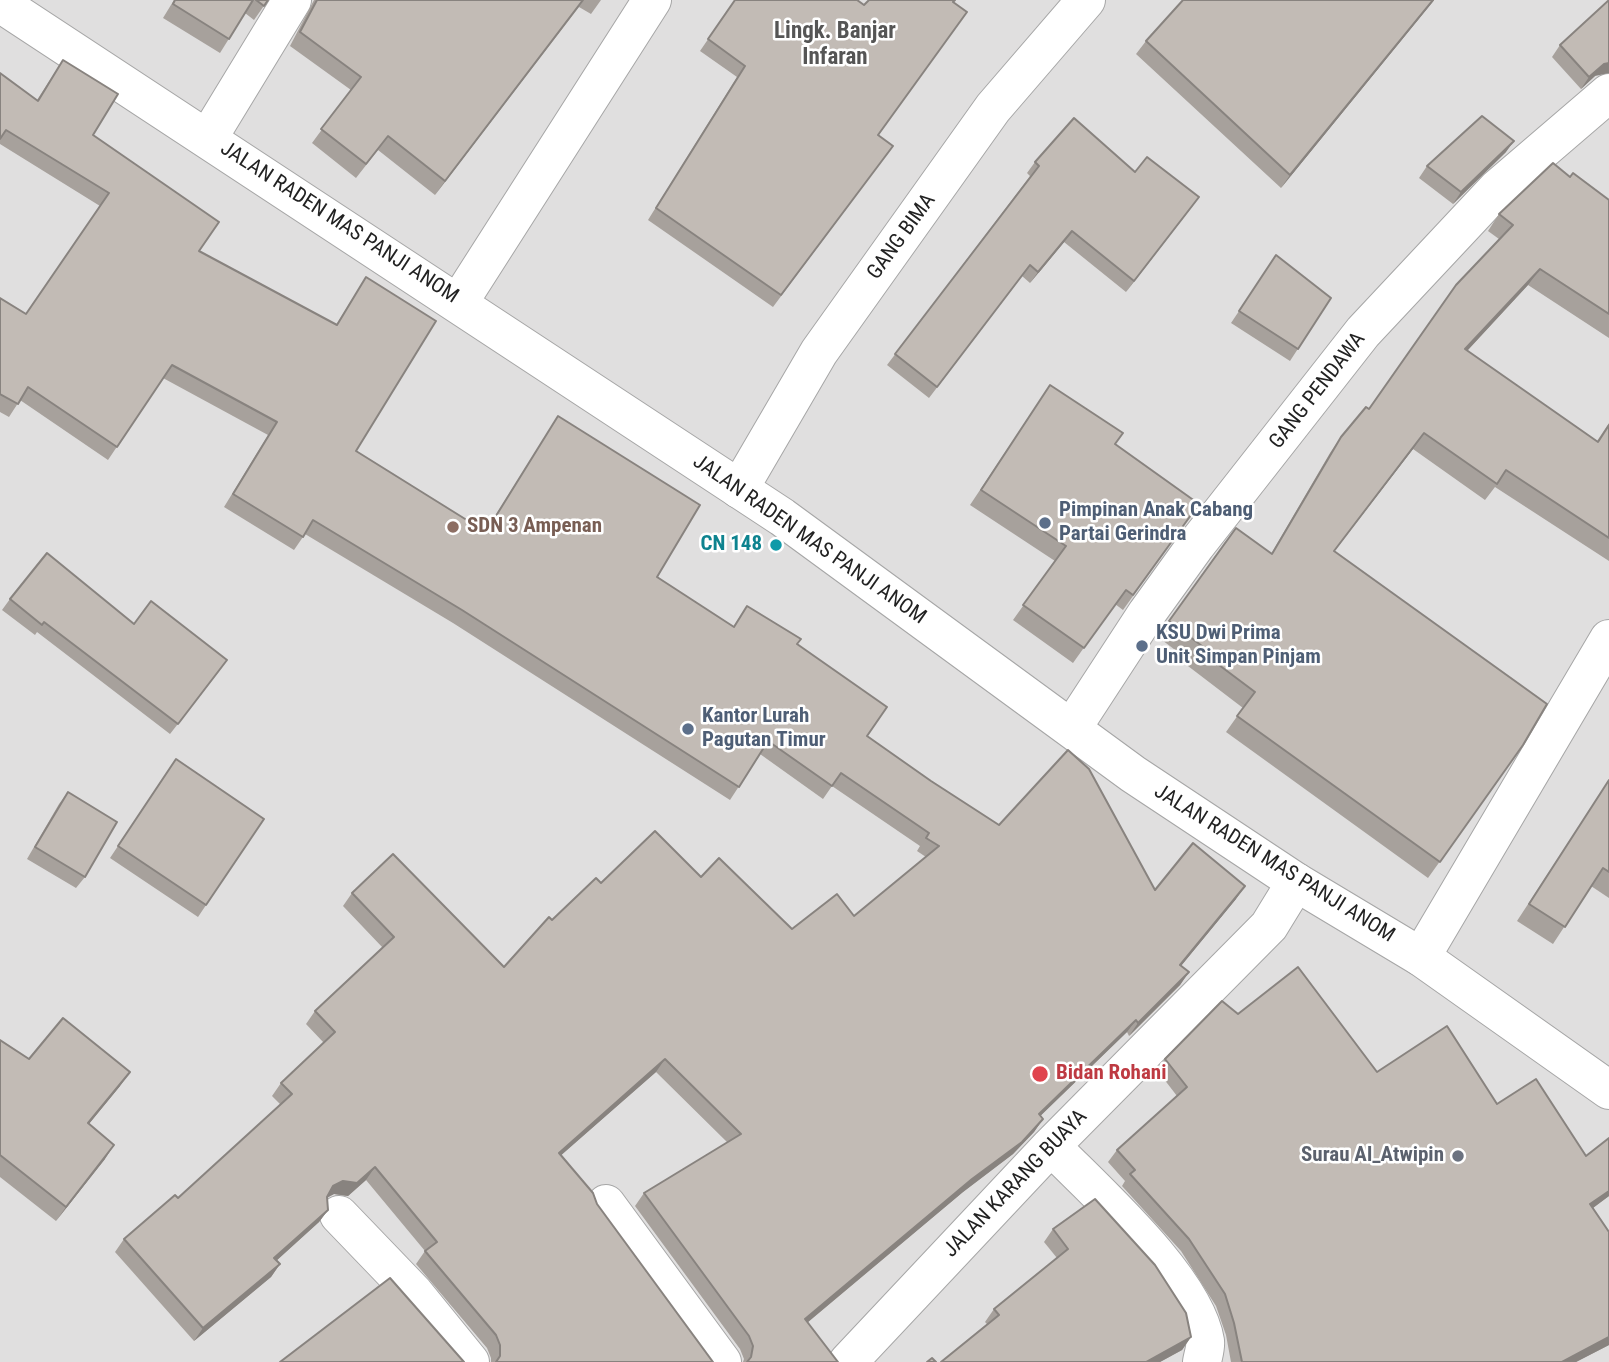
<!DOCTYPE html>
<style>
body{margin:0}
canvas{display:block;background:#f2efe9}
</style>
<canvas width="1609" height="1362"></canvas>
<script>
const c = document.querySelector('canvas').getContext('2d');
c.lineJoin = 'round';
function fill(path, color) { c.fillStyle = color; c.fill(path, 'evenodd'); }
function stroke(path, color, width, dash) { c.strokeStyle = color; c.lineWidth = width; c.lineCap = dash ? 'butt' : 'round'; c.setLineDash(dash || []); c.stroke(path); }
function write(font, color, halo, rows, align = 'center') {
  c.font = font + ' "Roboto Condensed",sans-serif'; c.lineWidth = 5; c.setLineDash([]); c.textBaseline = 'middle'; c.strokeStyle = halo; c.fillStyle = color; for (const [text, x, y, turn = 0] of rows) {
    c.save(); c.translate(x, y); c.rotate((+turn || 0) * Math.PI / 180); c.textAlign = isNaN(turn) ? turn : align; if (halo) c.strokeText(text, 0, 0); c.fillText(text, 0, 0); c.restore();
  }
}
const residential = new Path2D(`
 M0 0H1609V1362H0Z`);
const minor = new Path2D(`
 M208 138 292 0
 M459 302 652 0
 M739 489 819 352 993 108 1086 0
 M1072 728 1147 613 1196 545 1363 332 1497 189 1609 93
 M1421 957 1609 639
 M1051 1146C1095 1191 1195 1279 1205 1341 1206 1347 1203 1356 1202 1362
 M606 1204 722 1362
 M339 1215 414 1293 470 1362
 M848 1362 1051 1146 1269 926 1296 882`);
const tertiary = new Path2D(`
 M0 3 782 517 1133 774 1296 882 1421 957 1609 1090`);
const wall = new Path2D(`
 M174 0H268L254 20 245 13 220 53 163 18Z
 M314 0H601L591 14 579 7 435 195 378 150 356 178 312 143 351 90 290 46Z
 M735 0 864 5 954 3 879 135 884 158 773 307 648 220 737 77 700 51Z
 M1183 0H1434L1281 188 1136 54 1146 41Z
 M1560 45 1595 76 1581 89 1552 57Z
 M63 60 93 135 199 251 336 325 366 277 356 451 485 532 558 416 657 577 733 627 747 606 797 644 867 736 931 781 999 825 1155 890 1236 899 1181 966 1189 972 1180 985 1129 1036 1127 1032 1040 1116 1043 1119 1034 1132 1013 1154 963 1192 807 1323 838 1362H743L744 1359 740 1349 635 1206 644 1193 728 1143 656 1072 561 1155 713 1362H491V1358L487 1348 416 1264 425 1251 366 1180 348 1196 334 1194 327 1198 328 1210 319 1222 276 1261 280 1264 271 1277 194 1341 115 1252 124 1239 178 1198 281 1105 272 1096 281 1083 324 1043 306 1024 315 1011 383 948 343 906 352 893 504 967 552 920 601 883 701 877 792 929 854 916 926 857 917 851 920 846 832 786 823 799 760 754 730 800 453 623 305 534 294 550 224 507 268 435 163 378 108 460 20 400 9 417 0 412V298L26 314 100 206 0 144V73L37 100Z
 M1506 152 1453 204 1419 178 1427 166Z
 M1035 162 1135 172 1199 197 1126 292 1064 242 1030 283 1022 276 929 398 887 365 1030 176 1027 173Z
 M1570 177 1609 200V338L1528 285 1467 351 1597 441 1609 423V561L1495 487 1485 500 1413 449 1334 551 1523 745 1428 878 1226 732 1243 708 1188 666 1191 662 1158 637 1225 542 1271 554 1330 453 1341 437 1369 409 1499 239 1488 231 1499 214Z
 M1276 256 1331 298 1290 361 1231 323Z
 M1040 400 1115 444 1199 504 1123 610 1115 604 1073 663 1013 620 1055 561 970 505Z
 M10 599 134 624 220 670 170 734 37 632 35 635 2 610Z
 M176 759 264 819 198 917 110 858Z
 M1609 780V898L1591 886 1553 944 1517 921Z
 M68 792 85 877 76 888 27 859 59 804Z
 M1238 1014 1377 1072 1497 1104 1586 1156 1609 1138V1196L1593 1208 1609 1232V1345L1576 1362H1231L1226 1335 1216 1306 1181 1251 1122 1186 1125 1181 1108 1162 1117 1150 1177 1096 1157 1070 1165 1059Z
 M0 1040 29 1059 120 1086 89 1124 105 1159 56 1221 0 1177Z
 M1053 1229 1191 1337 1182 1350 1160 1362H941L987 1324 985 1322 994 1309 1057 1258 1044 1242Z`);
const shadedWall = new Path2D(`
 M583 0 435 195 445 181Z
 M1433 0H1434L1281 188 1290 175Z
 M1609 63V73L1595 76 1581 89 1589 77 1604 64Z
 M1514 141 1506 152 1453 204 1461 192Z
 M1199 197 1191 208 1126 292 1134 281Z
 M1072 231 1064 242 1030 283 1038 272Z
 M1540 269 1528 285 1454 365 1465 349Z
 M1424 433 1413 449 1322 567 1334 551Z
 M1245 886 1236 899 1171 978 1180 965Z
 M1189 972 1180 985 1129 1036 1138 1023Z
 M1136 1020 1127 1032 1030 1126 1039 1114Z
 M665 1059 656 1072 550 1165 559 1153Z
 M130 1072 120 1086 78 1137 88 1123Z
 M1043 1119 1034 1132 1013 1154 963 1192 796 1332 805 1319Z
 M114 1145 105 1159 56 1221 66 1207Z
 M375 1167 366 1180 348 1196 334 1194 324 1199 333 1186Z
 M1609 1191V1196L1582 1216 1590 1204Z
 M328 1210 319 1222 265 1271 274 1258Z
 M280 1264 271 1277 194 1341 203 1328Z
 M1191 1337 1182 1350 1160 1362H1146Z
 M1609 1337V1345L1576 1362H1562Z`);
const building = new Path2D(`
 M175 0H253L229 39 173 4Z
 M256 0H268L264 6Z
 M317 0H583L445 181 388 136 366 164 321 129 361 77 300 32Z
 M735 0H857L864 5 869 0H955L953 2 967 12 878 135 893 146 781 295 656 208 745 66 708 39Z
 M1183 0H1433L1290 175 1146 41Z
 M1609 0V63L1604 64 1589 77 1560 45Z
 M63 60 118 94 93 135 219 222 199 251 337 325 366 277 436 321 356 451 486 532 558 416 700 505 657 577 734 627 747 606 801 639 797 644 887 707 867 736 931 781 999 825 1068 750 1089 769 1155 890 1193 843 1245 886 1180 965 1189 972 1138 1023 1136 1020 1039 1114 1043 1119 1022 1142 972 1179 805 1319 838 1362H747L751 1357 753 1346 749 1336 644 1193 741 1134 665 1059 559 1153 593 1193 597 1204 713 1362H496L500 1356V1345L496 1335 425 1251 437 1242 375 1167 357 1183 343 1181 333 1186 327 1197 328 1210 274 1258 280 1264 203 1328 124 1239 175 1195 178 1198 292 1094 281 1083 335 1032 315 1011 394 937 352 893 393 854 504 967 549 917 552 920 596 878 601 883 655 831 701 877 719 858 792 929 837 894 854 916 939 846 926 838 929 833 841 773 832 786 768 741 739 787 462 610 313 520 303 537 233 494 277 422 172 365 117 447 28 387 18 404 0 394V298L26 314 109 193 6 130 0 139V73L38 101Z
 M1482 116 1514 141 1461 192 1427 166Z
 M1074 118 1135 172 1147 157 1199 197 1134 281 1072 231 1038 272 1030 265 937 387 895 354 1039 166 1035 162Z
 M1553 163 1570 177 1573 173 1609 200V314L1540 269 1465 349 1598 442 1609 425V538L1506 470 1497 484 1424 433 1334 551 1547 704 1523 745 1440 862 1237 716 1255 692 1199 650 1202 646 1169 621 1236 528 1272 554 1341 437 1366 407 1369 409 1456 285 1513 225 1499 214Z
 M1276 255 1331 298 1298 349 1239 311Z
 M1050 385 1123 433 1115 444 1199 504 1133 595 1126 590 1084 648 1023 605 1066 546 981 490Z
 M47 553 134 624 151 601 227 660 178 724 44 622 42 625 10 599Z
 M176 759 264 819 206 905 118 846Z
 M1609 780V872L1603 868 1565 927 1529 904Z
 M68 792 117 822 85 877 35 847Z
 M1298 967 1377 1072 1447 1026 1497 1104 1536 1079 1586 1156 1609 1138V1191L1590 1204 1609 1232V1337L1562 1362H1242L1234 1323 1225 1294 1189 1239 1130 1174 1135 1170 1117 1150 1187 1087 1165 1059 1222 1001 1238 1014Z
 M63 1018 130 1072 88 1123 114 1145 66 1207 0 1155V1040L29 1059Z
 M1095 1199 1155 1265 1186 1313 1191 1337 1146 1362H941L999 1315 994 1309 1068 1249 1053 1229Z
 M390 1278 464 1362H280Z
 M932 1358 936 1362H927Z`);
const markers = [
 [1045,523,7,"#5c6f8a"],
 [453,527,7,"#8d6e63"],
 [776,545,7,"#0f9aa8"],
 [1142,646,7,"#5c6f8a"],
 [688,729,7,"#5c6f8a"],
 [1040,1074,9,"#e0444e"],
 [1458,1156,7,"#6b7280"]
];
const streetNames = [
 ["JALAN RADEN MAS PANJI ANOM",339,223,33],
 ["GANG BIMA",902,237,-54],
 ["GANG PENDAWA",1318,391,-52],
 ["JALAN RADEN MAS PANJI ANOM",809,540,35],
 ["JALAN RADEN MAS PANJI ANOM",1274,864,32],
 ["JALAN KARANG BUAYA",1016,1184,-46]
];
const serviceNames = [
 ["Pimpinan Anak Cabang",1059,511],
 ["Partai Gerindra",1059,535],
 ["KSU Dwi Prima",1156,634],
 ["Unit Simpan Pinjam",1156,658],
 ["Kantor Lurah",702,717],
 ["Pagutan Timur",702,741]
];
const educationNames = [
 ["SDN 3 Ampenan",467,527]
];
const cultureNames = [
 ["CN 148",762,545]
];
const healthNames = [
 ["Bidan Rohani",1056,1074]
];
const worshipNames = [
 ["Surau Al_Atwipin",1444,1156]
];
const neighbourhoodNames = [
 ["Lingk. Banjar",835,32],
 ["Infaran",835,58]
];
fill(residential, '#e0dfdf');
stroke(minor, '#a6a6a6', 40);
stroke(tertiary, '#a6a6a6', 40);
stroke(minor, '#fff', 38);
stroke(tertiary, '#fff', 38);
fill(wall, '#a7a19c');
fill(shadedWall, '#88837f');
fill(building, '#c2bbb5');
stroke(building, '#88837f', 2);
for (const [x, y, r, color] of markers) { const dot = new Path2D(); dot.arc(x, y, r, 0, 2 * Math.PI); c.fillStyle = color; c.fill(dot); stroke(dot, '#fff', 2.5); }
write('21px', '#222', '#fff', streetNames);
write('bold 21px', '#4e5e75', '#fff', serviceNames, 'left');
write('bold 21px', '#785e54', '#fff', educationNames, 'left');
write('bold 21px', '#0d838f', '#fff', cultureNames, 'right');
write('bold 21px', '#be3a42', '#fff', healthNames, 'left');
write('bold 21px', '#5b616d', '#fff', worshipNames, 'right');
write('bold 23px', '#555', '#fff', neighbourhoodNames);
</script>
